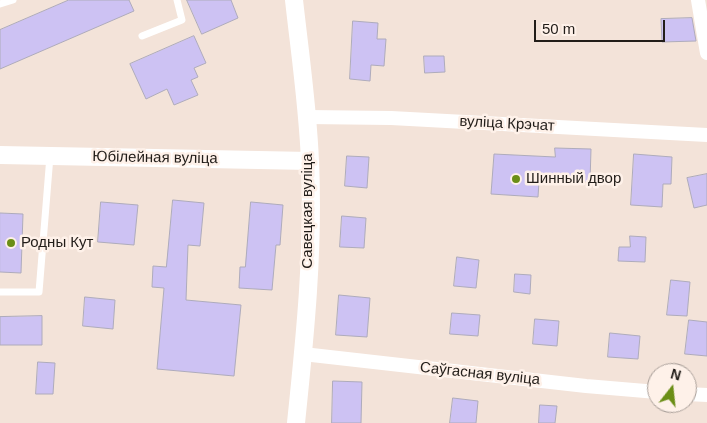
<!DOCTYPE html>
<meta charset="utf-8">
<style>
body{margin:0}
#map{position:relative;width:707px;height:423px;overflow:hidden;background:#f3e3d9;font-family:Helvetica,sans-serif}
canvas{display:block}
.north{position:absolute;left:647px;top:363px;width:50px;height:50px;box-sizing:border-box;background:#fef1e9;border:1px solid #a69c96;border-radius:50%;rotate:16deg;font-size:14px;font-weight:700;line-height:20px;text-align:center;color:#221d19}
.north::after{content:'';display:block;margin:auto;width:18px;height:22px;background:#6b8e16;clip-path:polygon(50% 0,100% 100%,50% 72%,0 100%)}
.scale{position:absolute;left:534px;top:20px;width:131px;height:22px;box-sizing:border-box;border:2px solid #221d19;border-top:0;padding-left:6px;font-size:15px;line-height:18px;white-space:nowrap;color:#221d19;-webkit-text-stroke:4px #fef1e9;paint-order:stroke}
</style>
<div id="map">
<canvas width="707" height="423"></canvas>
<div class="north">N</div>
<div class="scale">50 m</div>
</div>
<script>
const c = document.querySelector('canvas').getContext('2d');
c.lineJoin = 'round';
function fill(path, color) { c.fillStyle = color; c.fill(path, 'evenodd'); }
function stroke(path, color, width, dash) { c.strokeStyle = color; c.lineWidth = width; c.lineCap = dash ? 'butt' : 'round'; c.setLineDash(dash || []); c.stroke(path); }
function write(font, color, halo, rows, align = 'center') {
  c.font = font + ' Helvetica,sans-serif'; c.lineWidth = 5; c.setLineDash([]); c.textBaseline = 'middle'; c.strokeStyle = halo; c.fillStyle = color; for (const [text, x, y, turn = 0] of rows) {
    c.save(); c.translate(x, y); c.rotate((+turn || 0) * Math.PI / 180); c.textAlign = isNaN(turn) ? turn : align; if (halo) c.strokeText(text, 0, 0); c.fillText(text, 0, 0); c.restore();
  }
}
const building = new Path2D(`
 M69 0H129L134 11 0 69V30Z
 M187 0H231L238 18 202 34Z
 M692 18 696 41 662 42 661 19Z
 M353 21 378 23 377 39H386L384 66 371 65 370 81 350 79Z
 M194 36 206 63 194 68 198 77 191 80 198 95 174 105 167 89 146 99 130 64Z
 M424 56H444L445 72 425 73Z
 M555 148 591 149 590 182 539 181 538 197 491 194 494 154 555 157Z
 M634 154 672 157 671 184H663L662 207 631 205Z
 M347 156 369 157 367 188 345 186Z
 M707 174V205L694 208 687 178Z
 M173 200 204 203 200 246 188 245 186 300 241 305 234 376 157 369 164 288 152 287 153 266 166 267Z
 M101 202 138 205 134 245 98 242Z
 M251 202 283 205 280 245H276L272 290 239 288 240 267H245Z
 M0 213 23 214 21 273 0 272Z
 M342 216 366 218 364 248 340 247Z
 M630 236 646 237 645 262 618 261 619 247H630Z
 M457 257 479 260 476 288 454 286Z
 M515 274 531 275 530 294 514 292Z
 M671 280 690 282 687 316 667 315Z
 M339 295 370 298 367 337 336 335Z
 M85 297 115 300 113 329 83 326Z
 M452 313 480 315 478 336 450 334Z
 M42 316V345H0V317Z
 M535 319 559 321 557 346 533 344Z
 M689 320 707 322V356L685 354Z
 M610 333 640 336 638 359 608 357Z
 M38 362 55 363 53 394H36Z
 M333 381 362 382 361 423H332Z
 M453 398 478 401 476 423H450Z
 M540 405 557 406 555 423H539Z`);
const service = new Path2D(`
 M0 4 13 0
 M142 36 182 20 177 0
 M0 292H39L50 156`);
const minor = new Path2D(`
 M698 0 707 53
 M307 117 391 118 707 135
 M303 354 586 386 657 392
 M687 394 707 395`);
const tertiary = new Path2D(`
 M294 0C300 54 308 108 310 162 314 249 305 337 296 423
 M0 155 310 161`);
const markers = [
 [516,179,5,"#6b8e16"],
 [11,243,5,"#6b8e16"]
];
const streetNames = [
 ["вуліца Крэчат",507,124,3],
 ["Юбілейная вуліца",155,158,1],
 ["Савецкая вуліца",308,211,-90],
 ["Саўгасная вуліца",480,374,6]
];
const poiNames = [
 ["Шинный двор",526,179],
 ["Родны Кут",21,243]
];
fill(building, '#cdc2f3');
stroke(building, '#aeabbb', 1);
stroke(service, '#fff', 7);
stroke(minor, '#fff', 14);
stroke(tertiary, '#fff', 18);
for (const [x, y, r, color] of markers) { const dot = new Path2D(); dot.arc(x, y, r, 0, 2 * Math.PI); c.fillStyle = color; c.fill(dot); stroke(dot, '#fef1e9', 2); }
write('15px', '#221d19', '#fef1e9', streetNames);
write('15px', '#221d19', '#fef1e9', poiNames, 'left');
</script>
